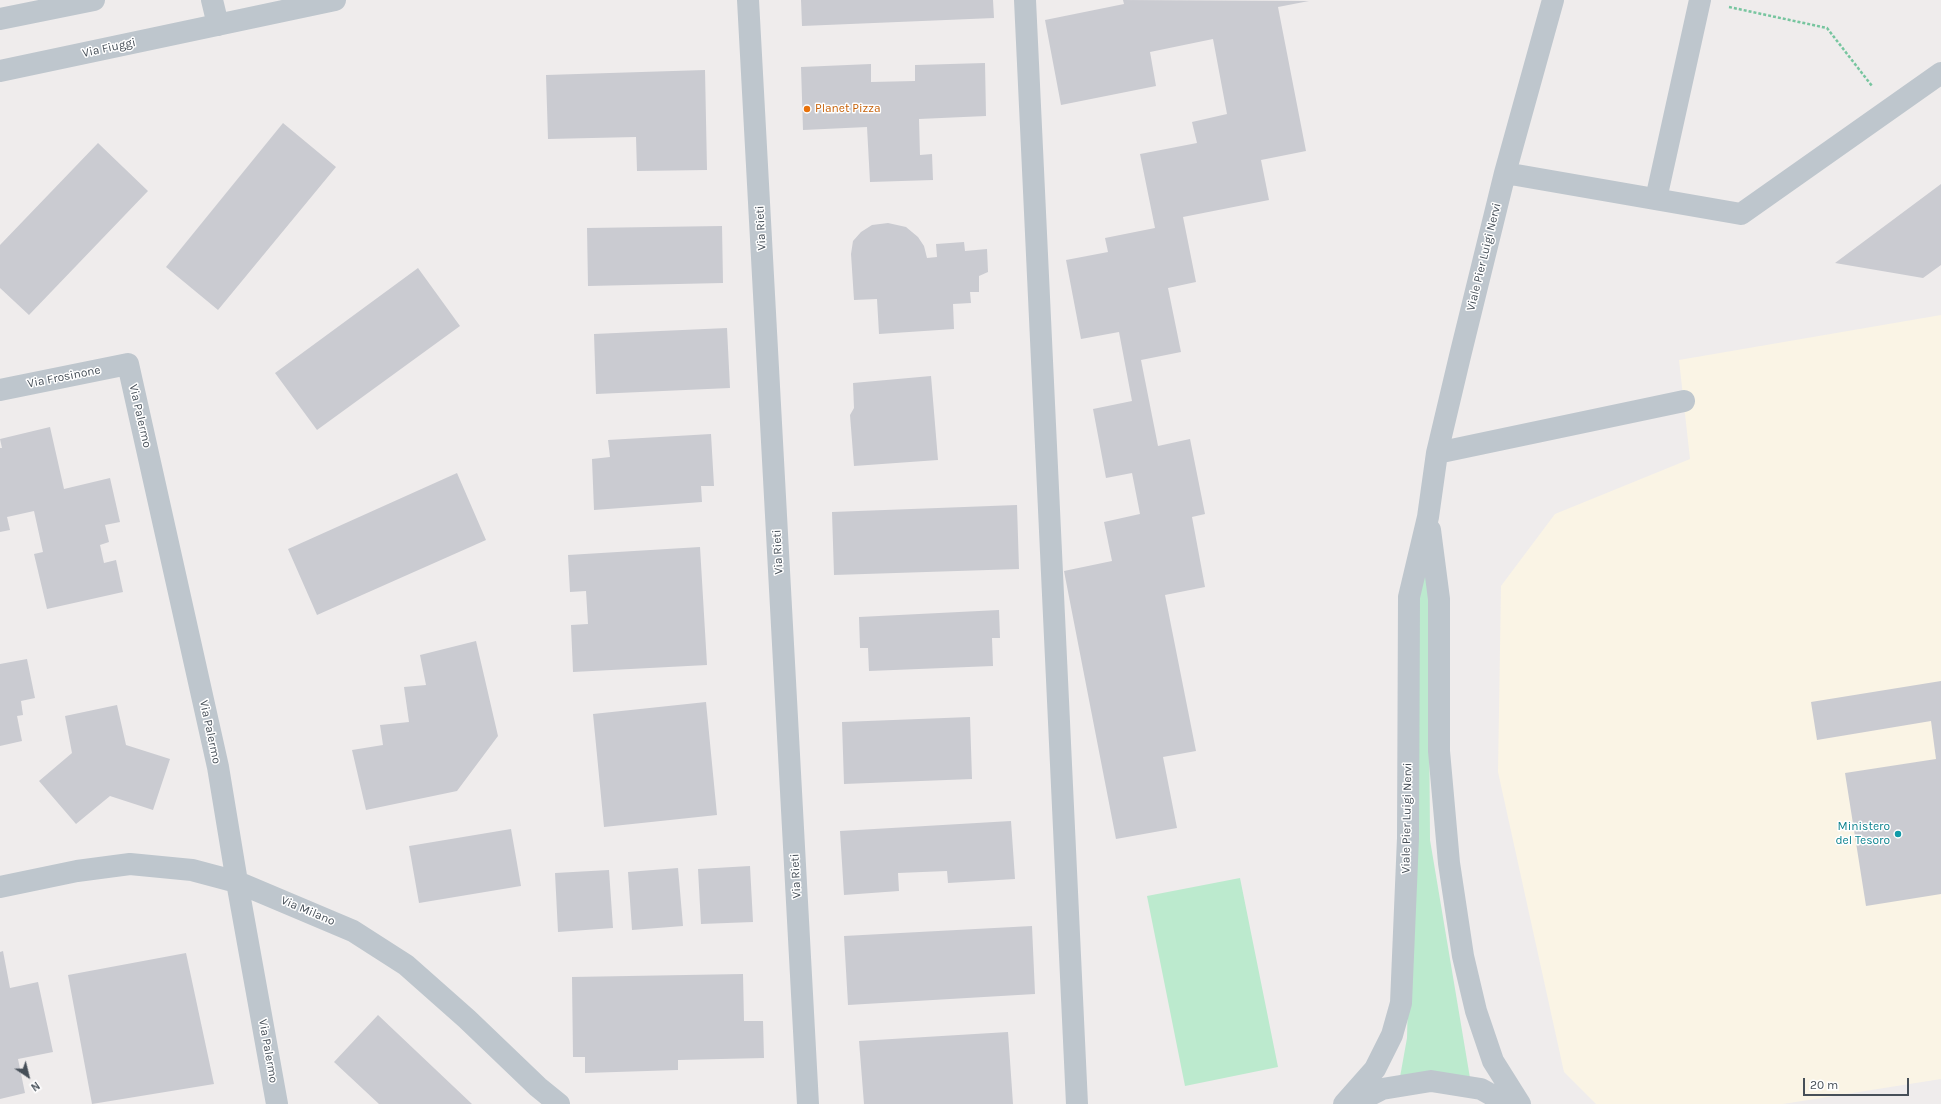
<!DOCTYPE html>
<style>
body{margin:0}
#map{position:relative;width:1941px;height:1104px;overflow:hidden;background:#efecec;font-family:Karla,sans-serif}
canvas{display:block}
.north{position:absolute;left:8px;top:1056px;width:40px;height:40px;-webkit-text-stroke:3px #fff;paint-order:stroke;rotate:145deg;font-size:11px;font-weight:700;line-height:16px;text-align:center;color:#464f58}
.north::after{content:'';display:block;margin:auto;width:14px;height:18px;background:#464f58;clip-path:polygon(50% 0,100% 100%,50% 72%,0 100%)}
.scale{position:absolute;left:1803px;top:1078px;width:106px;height:18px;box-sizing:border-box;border:2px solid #464f58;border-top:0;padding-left:5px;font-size:12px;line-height:14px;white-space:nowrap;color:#464f58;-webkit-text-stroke:3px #fff;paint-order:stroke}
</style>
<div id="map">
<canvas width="1941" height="1104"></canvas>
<div class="north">N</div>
<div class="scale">20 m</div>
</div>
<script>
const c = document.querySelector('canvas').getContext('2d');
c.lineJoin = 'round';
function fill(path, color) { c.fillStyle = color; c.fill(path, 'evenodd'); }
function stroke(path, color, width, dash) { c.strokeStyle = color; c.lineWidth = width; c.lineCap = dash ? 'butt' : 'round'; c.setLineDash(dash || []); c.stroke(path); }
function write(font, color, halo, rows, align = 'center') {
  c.font = font + ' Karla,sans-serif'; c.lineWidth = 3; c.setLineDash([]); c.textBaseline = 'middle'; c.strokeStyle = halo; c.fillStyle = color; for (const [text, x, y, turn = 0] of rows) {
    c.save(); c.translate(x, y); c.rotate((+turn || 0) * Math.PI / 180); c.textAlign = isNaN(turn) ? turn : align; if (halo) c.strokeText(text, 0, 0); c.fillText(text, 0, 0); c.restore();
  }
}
const commercial = new Path2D(`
 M1941 315V1079L1783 1104H1596L1564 1072 1498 772 1501 586 1555 514 1690 459 1679 360Z`);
const green = new Path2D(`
 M1428 570 1430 840 1470 1078 1400 1077 1407 1038 1418 603 1421 571Z
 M1240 878 1278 1067 1185 1086 1147 896Z`);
const building = new Path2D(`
 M801 0H993L994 18 802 26Z
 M1123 0 1309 1 1278 7 1306 151 1261 160 1269 200 1183 217 1196 282 1168 288 1181 352 1141 360 1158 446 1190 439 1205 514 1192 517 1205 587 1165 595 1196 751 1163 757 1177 828 1116 839 1064 571 1112 561 1104 522 1140 514 1132 473 1106 478 1093 409 1132 401 1119 332 1081 339 1066 260 1108 252 1105 238 1155 228 1140 154 1197 143 1192 122 1227 114 1213 39 1150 52 1156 86 1061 105 1045 20 1124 4Z
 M985 63 986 116 919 119 920 155 932 154 933 180 870 182 867 127 803 130 801 67 871 64V82L915 81V65Z
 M705 70 707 170 637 171 636 137 548 139 546 75Z
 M283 123 336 167 218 310 166 267Z
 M98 143 148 191 29 315 0 288V245Z
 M1941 184V265L1923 278 1835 263Z
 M888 223 906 227 918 237 924 246 927 258 937 257 936 244 964 242 965 251 987 249 988 272 979 276V292H970L971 303 953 304 954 329 879 334 877 299 854 300 851 254 853 241 861 232 872 225Z
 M722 226 723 283 588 286 587 228Z
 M418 268 460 326 317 430 275 373Z
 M727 328 730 388 596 394 594 334Z
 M931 376 938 460 854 466 850 415 854 408 853 383Z
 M50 427 64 489 110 478 120 522 105 525 109 542 100 545 104 563 116 560 123 592 47 609 34 554 43 552 34 511 7 517 10 530 0 532V448H2L0 439Z
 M711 434 714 486H701L702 502 594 510 592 459 610 457 608 440Z
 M457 473 486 540 317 615 288 549Z
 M1017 505 1019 569 834 575 832 512Z
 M700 547 707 665 573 672 571 625 588 624 586 591 570 592 568 555Z
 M999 610 1000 638H992L993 666 869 671 868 648H860L859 617Z
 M476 641 498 736 457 791 366 810 352 750 383 745 380 725 409 722 404 687 426 685 420 655Z
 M27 659 35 698 21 701 23 715 17 716 22 741 0 746V664Z
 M1941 681V894L1866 906 1845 773 1936 759 1931 721 1817 740 1811 702Z
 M706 702 717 815 604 827 593 714Z
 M117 705 126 745 170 759 153 810 110 796 76 824 39 781 72 753 65 716Z
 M970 717 972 779 844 784 842 722Z
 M1011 821 1015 879 948 883 947 871 898 873 899 891 844 895 840 831Z
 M511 829 521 886 419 903 409 846Z
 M750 866 753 922 701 924 698 869Z
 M678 868 683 926 632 930 628 872Z
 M609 870 613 928 558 932 555 873Z
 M1032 926 1035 994 848 1005 844 936Z
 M3 951 10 988 38 982 53 1052 18 1059 25 1093 0 1099V952Z
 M186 953 214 1084 92 1104 68 975Z
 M743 974 744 1021H763L764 1058 678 1060V1070L585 1073V1057H573L572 977Z
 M378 1015 472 1104H379L334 1062Z
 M1008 1032 1013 1104H864L859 1041Z`);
const path = new Path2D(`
 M1729 7 1827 28 1872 86`);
const minor = new Path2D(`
 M212 0 218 25
 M748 0 808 1104
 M1025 0 1077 1104
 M0 19 94 0
 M0 71 335 0
 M1505 173 1741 214 1941 73
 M1656 199 1700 0
 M0 390 128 364 218 767 237 882 277 1104
 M1437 453 1684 401
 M1430 530 1439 599V751L1449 863 1463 956 1476 1011 1493 1061 1520 1104
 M0 887 77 871 130 864 192 870 237 882 353 931 406 965 467 1019 538 1087 559 1104
 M1344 1104 1375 1069 1392 1035 1401 1003 1408 838 1409 597 1428 517 1437 453 1460 356 1505 173 1553 0
 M1353 1104 1382 1089 1431 1081 1481 1089 1508 1104`);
const markers = [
 [807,109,4,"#e8710a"],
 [1898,834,4,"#0f9aa8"]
];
const streetNames = [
 ["Via Fiuggi",109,48,-12],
 ["Via Rieti",761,228,-93],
 ["Viale Pier Luigi Nervi",1484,257,-76],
 ["Via Frosinone",64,377,-11],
 ["Via Palermo",140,416,77],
 ["Via Rieti",778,552,-93],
 ["Via Palermo",210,732,78],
 ["Viale Pier Luigi Nervi",1407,818,-89],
 ["Via Rieti",796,876,-93],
 ["Via Milano",308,911,23],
 ["Via Palermo",268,1051,80]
];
const foodNames = [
 ["Planet Pizza",815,109]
];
const cultureNames = [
 ["Ministero",1890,827],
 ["del Tesoro",1890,841]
];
fill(commercial, '#faf4e5');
fill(green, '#bceace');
fill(building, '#cacbd1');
stroke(path, '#77c59f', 2.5, [3, 2]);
stroke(minor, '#bec6cd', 22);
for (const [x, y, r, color] of markers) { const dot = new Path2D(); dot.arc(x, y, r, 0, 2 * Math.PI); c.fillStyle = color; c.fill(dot); stroke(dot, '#fff', 1.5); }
write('12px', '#464f58', '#fff', streetNames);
write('12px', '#c56008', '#fff', foodNames, 'left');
write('12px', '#0d838f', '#fff', cultureNames, 'right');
</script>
